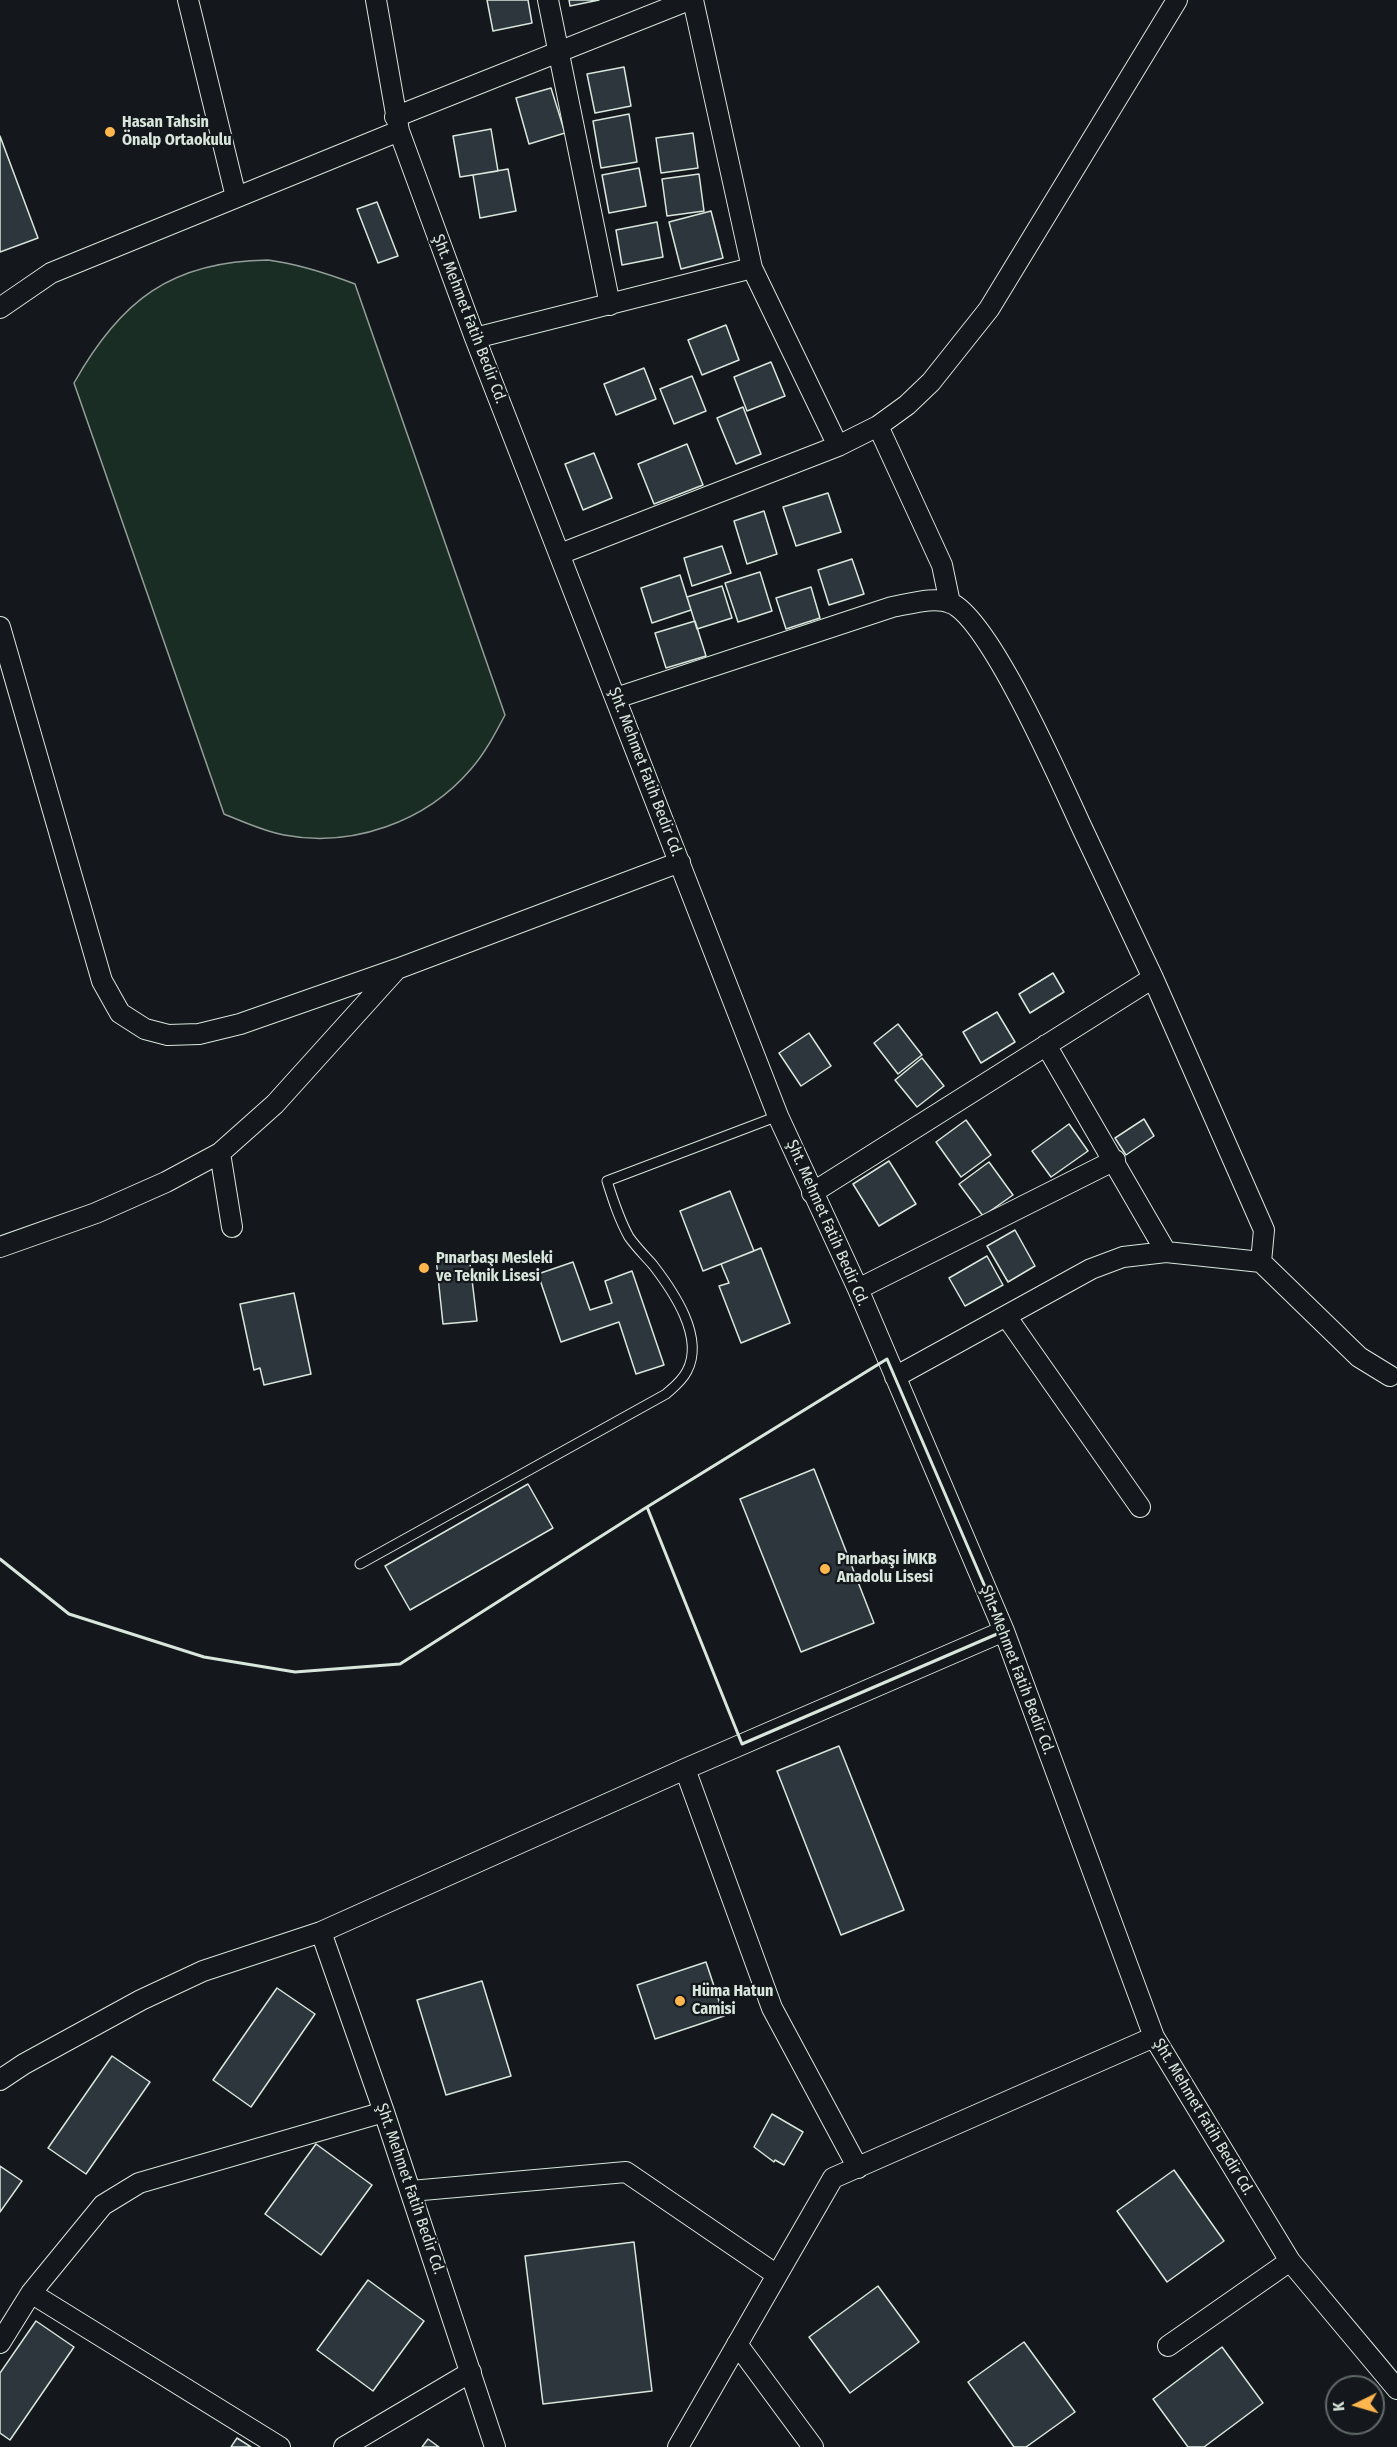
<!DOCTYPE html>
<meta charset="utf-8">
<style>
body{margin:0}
#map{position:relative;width:1397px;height:2447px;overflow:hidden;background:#14181c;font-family:"Fira Sans Condensed",sans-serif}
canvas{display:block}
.north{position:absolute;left:1325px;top:2375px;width:60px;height:60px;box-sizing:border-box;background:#14181c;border:2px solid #626a69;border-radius:50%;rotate:265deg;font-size:16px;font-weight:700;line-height:24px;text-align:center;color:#d8e6dc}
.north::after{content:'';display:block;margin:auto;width:21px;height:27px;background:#ffb74d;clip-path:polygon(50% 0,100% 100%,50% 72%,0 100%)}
</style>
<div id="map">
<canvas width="1397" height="2447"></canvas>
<div class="north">K</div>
</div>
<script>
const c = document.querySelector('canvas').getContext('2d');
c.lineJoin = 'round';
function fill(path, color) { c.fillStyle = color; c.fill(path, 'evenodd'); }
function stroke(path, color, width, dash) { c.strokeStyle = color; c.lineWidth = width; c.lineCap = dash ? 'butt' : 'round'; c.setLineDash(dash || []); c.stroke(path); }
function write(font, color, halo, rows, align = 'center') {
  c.font = font + ' "Fira Sans Condensed",sans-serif'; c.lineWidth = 4.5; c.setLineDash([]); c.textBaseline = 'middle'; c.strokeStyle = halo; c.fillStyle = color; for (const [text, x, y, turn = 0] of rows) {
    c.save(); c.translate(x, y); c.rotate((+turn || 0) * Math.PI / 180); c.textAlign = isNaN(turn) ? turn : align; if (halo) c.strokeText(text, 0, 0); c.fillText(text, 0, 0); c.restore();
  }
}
const green = new Path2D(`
 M268 260C299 264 326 273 355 284L505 715C495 734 485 753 471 769 426 822 352 848 284 835 263 831 244 822 224 814L74 383C120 301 171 261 268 260Z`);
const building = new Path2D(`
 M487 0H528L532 23 493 31Z
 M569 0H599L570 6Z
 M624 67 631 106 595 113 587 74Z
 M551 88 565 133 529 144 516 98Z
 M629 114 637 162 601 168 593 121Z
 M491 129 498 171 460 177 453 136Z
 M693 133 698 168 661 173 656 138Z
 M0 136 38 238 0 252Z
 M639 168 646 206 609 213 602 175Z
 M508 169 516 211 480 218 473 175Z
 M699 174 704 211 667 216 662 179Z
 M377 202 398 256 378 263 357 209Z
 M711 211 723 258 681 269 669 222Z
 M657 222 663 257 622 265 616 230Z
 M726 325 739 360 702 375 688 340Z
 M771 362 785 396 747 411 734 377Z
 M644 368 656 399 616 415 604 384Z
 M692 376 706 411 674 424 660 389Z
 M743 407 761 454 736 464 717 418Z
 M687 444 703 485 654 504 638 464Z
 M594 453 612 498 583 510 565 464Z
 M828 493 841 532 796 546 783 507Z
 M764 511 777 554 747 564 734 521Z
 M722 546 731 573 692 586 684 558Z
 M852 559 864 594 829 605 818 570Z
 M760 572 772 611 738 622 725 583Z
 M680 575 691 610 652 623 641 588Z
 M722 586 732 618 697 629 687 597Z
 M811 587 820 618 786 629 776 598Z
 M695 621 706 656 666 668 655 633Z
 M1053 973 1064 992 1030 1013 1019 994Z
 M997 1012 1015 1042 981 1063 963 1032Z
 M898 1024 922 1055 898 1074 874 1043Z
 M809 1033 831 1066 801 1086 779 1053Z
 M922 1058 944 1086 917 1107 895 1080Z
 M1144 1119 1154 1136 1126 1155 1115 1138Z
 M966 1120 991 1155 961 1177 936 1142Z
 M1069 1124 1088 1151 1051 1177 1032 1151Z
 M889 1161 916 1204 879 1226 853 1184Z
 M989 1162 1013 1195 983 1216 959 1184Z
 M730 1191 754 1251 703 1271 680 1211Z
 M1015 1230 1035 1266 1008 1282 987 1246Z
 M761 1248 790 1323 741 1343 719 1286 729 1283 721 1264Z
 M469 1255 477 1321 443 1324 436 1258Z
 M987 1256 1003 1285 965 1306 949 1278Z
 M573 1262 590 1310 612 1303 605 1281 632 1271 664 1365 636 1374 619 1322 561 1342 538 1274Z
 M294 1293 311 1374 264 1385 260 1368 254 1370 240 1304Z
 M814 1469 874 1623 801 1652 740 1499Z
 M528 1484 553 1528 410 1610 385 1566Z
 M839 1746 904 1910 841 1935 777 1771Z
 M706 1962 724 2016 655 2039 637 1985Z
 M482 1981 511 2076 446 2095 417 2000Z
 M277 1988 315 2014 251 2107 213 2080Z
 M112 2056 150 2082 86 2174 48 2148Z
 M772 2114 803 2132 784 2165 775 2160 774 2162 754 2147Z
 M316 2144 372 2185 321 2255 265 2214Z
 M0 2166 22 2181 0 2212Z
 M1174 2170 1224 2241 1167 2282 1117 2211Z
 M634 2242 652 2391 543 2404 525 2256Z
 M368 2280 424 2321 373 2391 317 2350Z
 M878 2286 919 2342 850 2393 809 2337Z
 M36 2321 74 2347 10 2440 0 2433V2373Z
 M1024 2342 1075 2412 1026 2447H1014L968 2382Z
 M1222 2347 1263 2403 1204 2447H1188L1153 2399Z
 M237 2438 251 2447H231Z
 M428 2439 439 2447H422Z`);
const service = new Path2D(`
 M360 1564 666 1394C674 1387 682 1381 687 1371 705 1337 673 1291 653 1265 645 1256 636 1247 629 1237 619 1219 613 1200 607 1181L778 1116`);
const minor = new Path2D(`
 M188 0 236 197
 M376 0 399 131 475 338 778 1116 858 1289 1004 1631 1154 2037 1290 2261 1397 2389
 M548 0 610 305
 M693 0 752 268 838 446
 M395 117 689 0
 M0 308 51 273 399 131
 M475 338 752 268
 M878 426 942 565 950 603
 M560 554 838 446 878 426 907 405 931 382 989 309 1177 0
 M0 627 102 981 120 1013 145 1029 168 1035 199 1034 240 1024 397 969 680 862
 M616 698 892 607C910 604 934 596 951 603 991 621 1062 785 1083 830 1106 879 1130 929 1153 978L812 1193
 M1153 978 1264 1230 1261 1262
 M1046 1045 1166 1252
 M220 1153 232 1227
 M0 1247 96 1213 166 1182 220 1153 275 1104 395 971
 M858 1289 1115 1160
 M1006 1316 1140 1507
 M895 1377 1091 1269 1123 1257 1166 1252 1261 1262 1359 1357 1390 1376
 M685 1769 772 2008 858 2168
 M321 1932 384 2112 495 2447
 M0 2080 24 2064 141 2000 203 1971 321 1932 685 1769 1004 1631
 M411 2191 626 2172 777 2275
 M0 2343 31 2293
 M737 2344 813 2447
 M1168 2346 1290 2261
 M280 2447 31 2293 103 2205 139 2183 384 2112
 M344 2447 471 2372
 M678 2447 833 2178 1154 2037`);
const wall = new Path2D(`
 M887 1359 1004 1631 742 1744 647 1507Z
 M0 1559 69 1614 204 1657 295 1672 400 1664 647 1507 882 1362`);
const markers = [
 [110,132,6,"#ffb74d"],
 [424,1268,6,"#ffb74d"],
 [825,1569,6,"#ffb74d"],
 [680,2001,6,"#ffb74d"]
];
const poiNames = [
 ["Hasan Tahsin",122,123],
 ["Önalp Ortaokulu",122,141],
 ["Pınarbaşı Mesleki",436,1259],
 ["ve Teknik Lisesi",436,1277],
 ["Pınarbaşı İMKB",837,1560],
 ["Anadolu Lisesi",837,1578],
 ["Hüma Hatun",692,1992],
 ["Camisi",692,2010]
];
const streetNames = [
 ["Şht. Mehmet Fatih Bedir Cd.",469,319,69],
 ["Şht. Mehmet Fatih Bedir Cd.",645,772,69],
 ["Şht. Mehmet Fatih Bedir Cd.",827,1223,66],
 ["Şht. Mehmet Fatih Bedir Cd.",1017,1670,69],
 ["Şht. Mehmet Fatih Bedir Cd.",1203,2117,59],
 ["Şht. Mehmet Fatih Bedir Cd.",410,2189,71]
];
fill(green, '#1a2d24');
stroke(green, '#939e99', 1.5);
fill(building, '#2c363c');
stroke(building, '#d8e6dc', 1.5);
stroke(service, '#d8e6dc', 11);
stroke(minor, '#d8e6dc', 22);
stroke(service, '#14181c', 9);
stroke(minor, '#14181c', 20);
stroke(wall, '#d8e6dc', 3);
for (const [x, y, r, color] of markers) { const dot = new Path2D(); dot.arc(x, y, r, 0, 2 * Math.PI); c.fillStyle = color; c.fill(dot); stroke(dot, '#14181c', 2); }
write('bold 16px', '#d8e6dc', '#14181c', poiNames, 'left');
write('16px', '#d8e6dc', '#14181c', streetNames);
</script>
